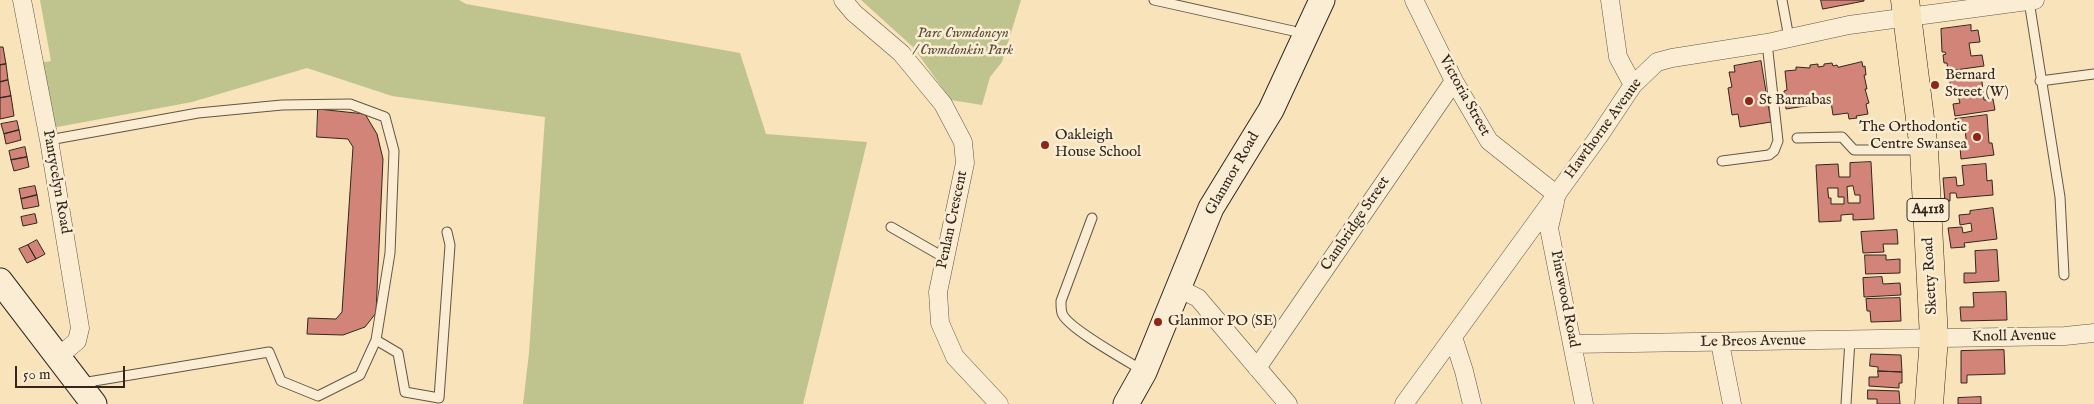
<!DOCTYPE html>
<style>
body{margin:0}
#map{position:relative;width:2094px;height:404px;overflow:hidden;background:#f8e3bb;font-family:"IM FELL English",serif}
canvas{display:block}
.scale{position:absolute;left:15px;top:366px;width:110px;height:22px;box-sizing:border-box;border:2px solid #32261d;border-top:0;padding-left:6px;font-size:15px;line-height:18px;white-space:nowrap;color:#32261d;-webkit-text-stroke:4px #faedd3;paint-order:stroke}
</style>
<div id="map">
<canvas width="2094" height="404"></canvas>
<div class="scale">50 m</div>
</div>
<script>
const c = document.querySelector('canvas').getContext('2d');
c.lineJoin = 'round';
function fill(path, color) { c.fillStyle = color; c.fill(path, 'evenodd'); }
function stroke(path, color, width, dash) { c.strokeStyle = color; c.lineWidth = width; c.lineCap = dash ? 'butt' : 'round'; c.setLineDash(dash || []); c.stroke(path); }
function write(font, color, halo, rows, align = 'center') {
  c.font = font + ' "IM FELL English",serif'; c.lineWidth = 5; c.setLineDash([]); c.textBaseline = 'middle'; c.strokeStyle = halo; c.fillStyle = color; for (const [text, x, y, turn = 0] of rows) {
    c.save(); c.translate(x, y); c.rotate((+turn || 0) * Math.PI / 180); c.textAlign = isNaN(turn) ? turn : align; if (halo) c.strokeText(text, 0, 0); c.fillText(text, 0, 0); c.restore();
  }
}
const green = new Path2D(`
 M40 0H459L466 4 740 53 766 134 867 142 803 404H523L529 353 545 117 392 96 307 68 192 102 52 128 39 63 51 61Z
 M861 0H1021L1002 62 990 77 982 105 951 100 913 47Z`);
const building = new Path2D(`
 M1821 0H1864V1L1823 9Z
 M1971 25V31L1978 30 1980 42 1969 43 1971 56 1982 55 1984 66 1948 71 1947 63H1944L1943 55 1946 54 1945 52H1942L1941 29Z
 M0 47H3L6 64 0 65Z
 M1761 61 1771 122 1740 127 1738 114 1732 115 1728 88 1732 87 1729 72H1735L1734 66Z
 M1862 62 1863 67 1865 66 1866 75H1864L1867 89H1865L1869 103 1866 104 1868 114 1856 116 1857 118 1849 119 1848 113 1833 115 1831 102 1786 109 1784 91 1787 90 1785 71 1796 70V67L1810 68V65L1818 64V67L1824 66V64L1832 63 1833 66 1837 65 1838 67Z
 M6 64 8 80 0 82V65Z
 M1981 71 1983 92 1958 96 1957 87 1951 88 1949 76Z
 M8 80 11 96 0 98V82Z
 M1983 92 1984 100 1993 99 1995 110 1955 116 1953 104 1960 103 1958 96Z
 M11 96 14 116 0 119V98Z
 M318 109 365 114 377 134 383 159 376 313 365 327 343 335 307 334 308 318 336 319 342 312 353 147 348 139 317 137Z
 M1987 115 1989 143H1992L1994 155 1961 159 1960 147 1967 146 1965 130 1957 131 1955 119Z
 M17 121 19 130 4 134 1 124Z
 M19 130 21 140 6 144 4 134Z
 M25 147 27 157 11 160 9 151Z
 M27 157 29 167 14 171 11 160Z
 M1871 162 1874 219 1853 220V214L1841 215V221L1819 222 1816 165 1838 164 1839 177H1850V163ZM1853 186 1855 195H1860V203H1848L1847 187ZM1828 188H1838V197H1844V204H1831V198H1829Z
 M1986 164 1987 181 1992 180 1993 195 1957 198 1956 193H1950V201L1945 202 1943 178 1956 177 1957 186 1964 185 1962 166Z
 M35 186 37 195 21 199 19 189Z
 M37 195 39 206 23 209 21 199Z
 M1993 208 1997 239 1964 243 1965 247 1951 248 1948 228 1962 227 1963 233 1972 231 1971 223 1960 225 1959 215 1970 214V211Z
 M35 214 37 223 23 226 21 217Z
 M1897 230 1898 244H1883L1884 252 1863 253 1861 232Z
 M37 240 45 254 36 259 28 245Z
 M28 245 36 259 27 263 19 249Z
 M1997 250 1999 281 1964 283V273H1976L1975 251Z
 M1865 255H1886V260L1900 259V273L1866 274Z
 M1882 277 1883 284 1900 283 1901 295 1864 297 1863 278Z
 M2006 292 2007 320 1961 321 1960 307H1974L1973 293Z
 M1900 298 1901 321 1871 322 1870 311H1867L1866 299Z
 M2004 350 2005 374 1967 375V383H1961V351Z
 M1871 354 1901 355 1902 372 1878 371V367L1870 366Z
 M1878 371 1902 372V383H1899V388L1869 386V377H1878Z
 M1868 390 1899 391 1900 404H1877V399H1868Z
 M1981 397V404H1958V398Z`);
const lane = new Path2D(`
 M1154 0 1293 31 1304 36
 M1782 0 1789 38
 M2029 1 2060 197 2064 275
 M2040 81 2094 74
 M1797 138 1842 137 1854 150H1921
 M49 140 198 113 282 105 350 104 385 117 394 151 390 253 376 340 360 375 318 396 281 381 269 352 82 383
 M1722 161 1769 155 1774 151 1778 141 1767 43
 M1092 218 1061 301C1061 305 1061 310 1062 313 1066 327 1127 361 1142 370
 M891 227 945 258
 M376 340 398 353 405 392 439 398 450 245 447 232
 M1846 404 1850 340`);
const street = new Path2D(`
 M22 0 49 140 80 328 77 341 59 356
 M843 0 854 13 901 53 943 104 963 142 965 163 938 292 940 323 955 357 999 404
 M1414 0 1454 81 1489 141 1557 195
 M1610 0 1618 57 1633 85
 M1555 202 1549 228 1584 404
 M1180 289 1198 298 1288 404
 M1453 337 1464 371 1472 404
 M1720 343 1732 404
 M1572 344 2065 336 2094 333
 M1257 368 1454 81
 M1404 404 1599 136 1633 85 1657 62 1672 58 1767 43 1849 25 2035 0`);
const secondary = new Path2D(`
 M0 281 94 404
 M1126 404 1144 372 1211 208 1271 110 1322 0`);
const primary = new Path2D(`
 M1905 0 1924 150 1934 338 1929 404`);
const markers = [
 [1935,85,5,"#8f2418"],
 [1749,101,5,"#8f2418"],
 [1977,137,5,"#8f2418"],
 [1045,145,5,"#8f2418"],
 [1158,322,5,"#8f2418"]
];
const shields = [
 [1928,210,42]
];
const shieldNames = [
 ["A4118",1928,210]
];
const parkNames = [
 ["Parc Cwmdoncyn",963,34],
 ["/ Cwmdonkin Park",963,51]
];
const poiNames = [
 ["Bernard",1945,76],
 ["Street (W)",1945,93],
 ["St Barnabas",1759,101],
 ["The Orthodontic",1967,128,"right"],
 ["Centre Swansea",1967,145,"right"],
 ["Oakleigh",1055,136],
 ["House School",1055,153],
 ["Glanmor PO (SE)",1168,322]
];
const streetNames = [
 ["Victoria Street",1464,96,61],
 ["Hawthorne Avenue",1604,129,-54],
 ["Glanmor Road",1233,174,-60],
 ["Pantycelyn Road",56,182,80],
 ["Penlan Crescent",953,220,-78],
 ["Cambridge Street",1356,224,-56],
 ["Sketty Road",1931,276,-93],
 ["Pinewood Road",1564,299,79],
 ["Knoll Avenue",2014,337,-1],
 ["Le Breos Avenue",1753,342,-1]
];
fill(green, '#bfc38e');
fill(building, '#d28478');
stroke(building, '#32261d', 1);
stroke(lane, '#645544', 11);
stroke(street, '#645544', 19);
stroke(secondary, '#32261d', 27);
stroke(primary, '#32261d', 29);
stroke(lane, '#faedd3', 9);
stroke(street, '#faedd3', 18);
stroke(secondary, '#faedd3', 25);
stroke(primary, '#f8e3bb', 28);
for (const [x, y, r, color] of markers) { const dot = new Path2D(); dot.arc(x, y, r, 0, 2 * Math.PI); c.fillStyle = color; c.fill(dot); stroke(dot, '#faedd3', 2); }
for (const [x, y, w] of shields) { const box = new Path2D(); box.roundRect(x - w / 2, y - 11.5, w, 23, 4); c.fillStyle = '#faedd3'; c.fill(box); stroke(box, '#32261d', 1); }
write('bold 14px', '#32261d', null, shieldNames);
write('italic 15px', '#554d39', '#faedd3', parkNames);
write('15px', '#32261d', '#faedd3', poiNames, 'left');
write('15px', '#32261d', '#faedd3', streetNames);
</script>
